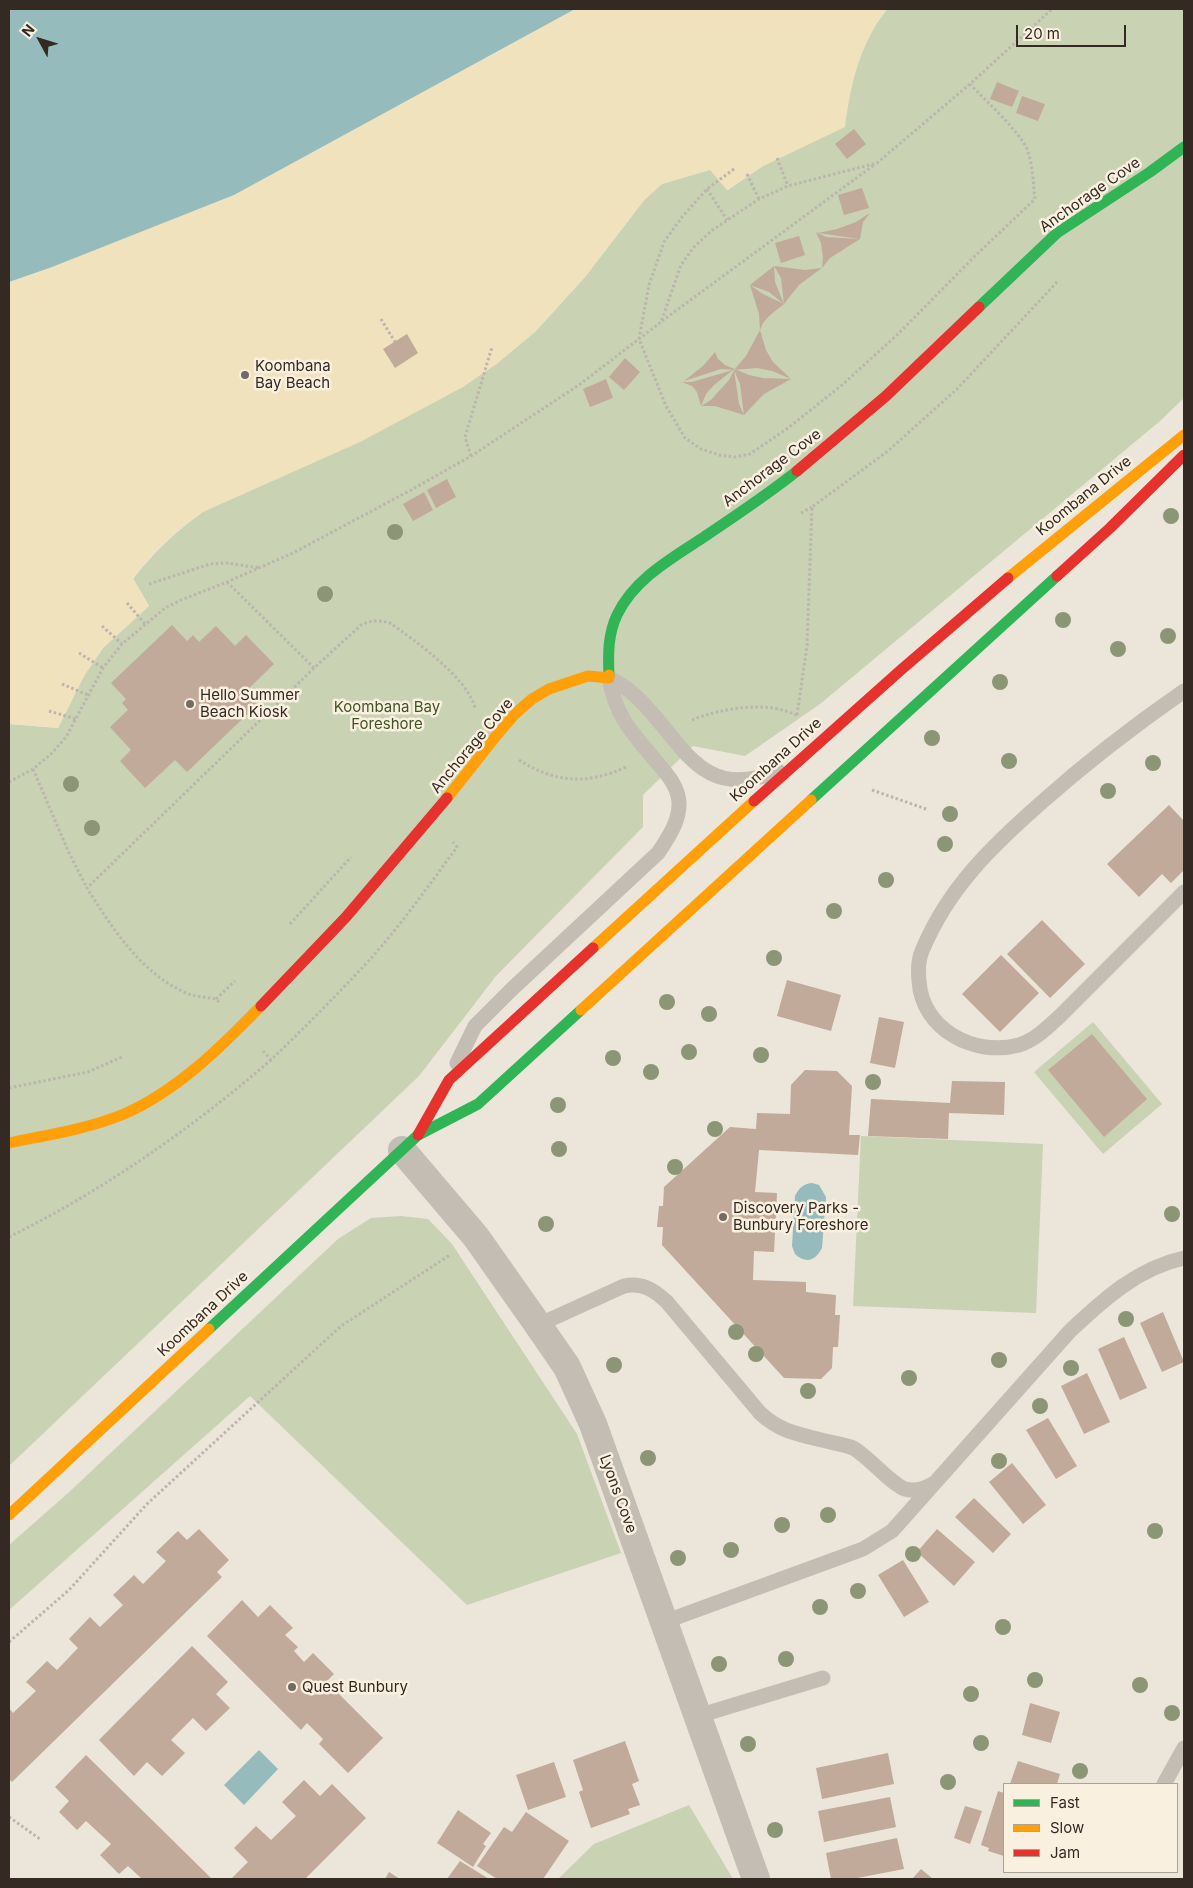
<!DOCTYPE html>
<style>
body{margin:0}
#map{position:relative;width:1193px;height:1888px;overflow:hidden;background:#ebe5da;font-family:Inter,sans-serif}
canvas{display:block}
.frame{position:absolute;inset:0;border:10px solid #342a23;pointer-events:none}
.legend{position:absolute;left:1003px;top:1783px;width:175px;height:90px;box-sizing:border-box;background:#faf0e0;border:1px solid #aba194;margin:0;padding:6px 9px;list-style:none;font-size:15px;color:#342a23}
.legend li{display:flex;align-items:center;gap:10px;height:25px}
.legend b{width:25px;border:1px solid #aba194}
.north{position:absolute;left:15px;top:15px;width:50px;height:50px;-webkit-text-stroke:4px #faf0e0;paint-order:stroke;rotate:309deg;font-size:14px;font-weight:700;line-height:20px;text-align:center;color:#342a23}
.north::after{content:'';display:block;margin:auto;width:18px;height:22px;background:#342a23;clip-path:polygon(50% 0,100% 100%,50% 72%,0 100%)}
.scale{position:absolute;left:1016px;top:25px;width:110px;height:22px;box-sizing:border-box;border:2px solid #342a23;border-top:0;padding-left:6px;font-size:15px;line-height:18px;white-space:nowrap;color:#342a23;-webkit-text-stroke:4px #faf0e0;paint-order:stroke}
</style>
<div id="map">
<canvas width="1193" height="1888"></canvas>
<div class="frame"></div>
<ul class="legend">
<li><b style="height:6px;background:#30b455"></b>Fast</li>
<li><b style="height:6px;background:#ff9f0a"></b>Slow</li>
<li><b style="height:6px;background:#e5322d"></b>Jam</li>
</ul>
<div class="north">N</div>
<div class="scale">20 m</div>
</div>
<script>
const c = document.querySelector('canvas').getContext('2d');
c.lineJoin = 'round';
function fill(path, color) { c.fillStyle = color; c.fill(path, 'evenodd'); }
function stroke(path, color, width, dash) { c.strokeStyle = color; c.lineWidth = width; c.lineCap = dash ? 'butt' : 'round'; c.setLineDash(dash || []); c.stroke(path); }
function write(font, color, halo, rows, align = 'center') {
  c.font = font + ' Inter,sans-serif'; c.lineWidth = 5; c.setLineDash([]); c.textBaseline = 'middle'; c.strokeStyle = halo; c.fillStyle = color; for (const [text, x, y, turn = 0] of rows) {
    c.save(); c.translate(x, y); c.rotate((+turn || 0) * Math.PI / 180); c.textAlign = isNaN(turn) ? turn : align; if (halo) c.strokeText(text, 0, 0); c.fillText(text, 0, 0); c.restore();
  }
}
const green = new Path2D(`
 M887 9H1184V398L1160 421 820 704 745 756 693 746 643 795V827L496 976 419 1076 9 1466V724L58 728 84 676 103 648 149 606 133 579C156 550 173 534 203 512L535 332 585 277 645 199 662 184 710 169 728 190 763 166 844 127C851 83 859 45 887 9Z
 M1093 1022 1162 1104 1103 1154 1034 1072Z
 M861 1136 1043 1144 1036 1313 853 1306Z
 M401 1216 428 1219 452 1244 577 1434 621 1553 467 1605 250 1396 9 1610V1545L67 1494 338 1239 371 1218Z
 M689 1805 733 1879H558L594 1844Z`);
const sand = new Path2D(`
 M575 9H887C859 45 851 83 845 127L763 166 727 190 710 170 662 184 645 199 585 277 535 332 498 363 463 387 360 442 203 512 178 530 154 552 133 578 149 606 103 648 84 676 58 728 9 724V282L52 267 234 195Z`);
const water = new Path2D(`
 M9 9H575L234 195 52 267 9 282Z
 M812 1183 819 1185 826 1197 822 1248C815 1261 806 1264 795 1254L792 1246 795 1196C799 1188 803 1184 812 1183Z
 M259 1750 278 1769 244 1805 224 1785Z`);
const building = new Path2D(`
 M997 82 1019 91 1012 107 990 99Z
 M1022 96 1045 104 1038 121 1016 113Z
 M854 129 866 144 847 159 835 144Z
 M862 188 869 208 844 215 838 195Z
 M870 213 863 222 860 239 818 233 837 229 856 222Z
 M816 232 826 237 860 239 830 258 822 268 823 258 821 243Z
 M799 236 805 255 781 263 775 243Z
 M774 266 775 282 784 304 769 292 750 285 774 266 805 270 822 268 799 285 784 304 781 278Z
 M750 285 763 294 784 304 769 316 763 323 760 330 759 314Z
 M760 330 766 350 773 362 791 379 772 371 757 368 734 370 746 356Z
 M407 334 418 353 395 368 383 349Z
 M715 352 718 359 725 365 749 375 763 378 791 379 764 394 744 415 715 406H701L697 392 692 386 682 382H692L733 370 714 385 706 394 701 406 711 400 729 380 734 370 721 369 684 381 703 366ZM734 370 740 384 744 415 739 404Z
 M625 358 640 372 624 390 609 377Z
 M606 379 613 398 590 407 583 389Z
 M447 479 456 497 436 508 427 490Z
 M424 492 433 510 413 521 403 504Z
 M172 625 187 641 193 635 199 642 216 626 235 646 246 635 274 664 246 691 258 704 187 772 175 760 145 788 120 761 131 750 110 727 128 710 122 703 126 699 111 683Z
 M1169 805 1184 821V870L1171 883 1162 874 1139 897 1107 864Z
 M1042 920 1085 964 1050 998 1007 954Z
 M1001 955 1039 993 1000 1032 962 994Z
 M787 980 841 995 831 1031 777 1016Z
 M879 1017 904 1022 895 1068 870 1063Z
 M1092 1034 1147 1099 1104 1137 1048 1070Z
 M805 1070 837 1071 852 1086 849 1135H860L858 1155 759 1150 755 1192 777 1193 774 1252 754 1251 753 1280 806 1282V1292L836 1295 835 1315H840L838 1347H833L832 1368 821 1379 784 1378 662 1245 663 1227H657L659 1206H663L664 1187 730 1127 756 1129 757 1113 790 1114 791 1085Z
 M952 1081 1005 1082 1004 1115 949 1113 948 1139 868 1136 871 1099 950 1103Z
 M1163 1312 1184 1362 1162 1372 1140 1323Z
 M1124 1337 1147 1388 1120 1400 1098 1349Z
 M1087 1373 1110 1422 1084 1434 1061 1386Z
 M1048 1418 1077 1466 1056 1479 1026 1430Z
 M1012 1463 1046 1505 1023 1524 989 1482Z
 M974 1498 1011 1534 993 1553 955 1517Z
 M199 1529 229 1560 217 1572 222 1577 12 1782 9 1779V1708L13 1713 36 1691 26 1682 47 1661 57 1670 78 1648 69 1639 90 1617 100 1627 123 1605 113 1595 134 1575 143 1584 166 1561 156 1552 178 1531 187 1540Z
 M937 1529 975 1562 954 1586 917 1552Z
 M903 1560 929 1602 904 1617 878 1575Z
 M242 1600 258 1617 270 1605 293 1628 285 1635 298 1647 294 1651 304 1662 313 1653 334 1674 323 1685 332 1693 335 1690 383 1738 348 1773 319 1744 323 1739 307 1723 301 1730 207 1636Z
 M192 1646 228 1682 216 1694 230 1708 206 1731 193 1718 171 1740 185 1753 162 1776 147 1762 134 1776 99 1740Z
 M1030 1703 1060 1712 1051 1743 1022 1735Z
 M625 1741 639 1781 632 1784 640 1805 628 1809 630 1814 591 1828 579 1792 583 1790 573 1760Z
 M888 1753 894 1784 822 1799 816 1768Z
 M86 1755 212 1879H142L128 1866 119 1874 100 1855 111 1844 86 1821 77 1830 59 1812 69 1801 55 1787Z
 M1018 1761 1060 1774 1057 1784H1010Z
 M554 1762 566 1797 528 1810 516 1775Z
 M304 1780 320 1796 332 1784 366 1818 305 1879H233L232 1878 248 1862 234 1848 256 1826 271 1840 296 1816 282 1802Z
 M998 1791 1004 1793V1856L988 1851 989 1848 981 1845Z
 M890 1797 896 1827 824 1842 818 1811Z
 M965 1806 982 1811 970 1844 954 1838Z
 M458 1810 491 1833 483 1844 486 1846 473 1867 437 1843Z
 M526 1812 569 1841 543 1879H497L477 1866 504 1827 512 1832Z
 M897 1838 904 1869 852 1879H831L826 1853Z
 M460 1861 489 1879H447Z
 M921 1869 933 1879H912Z
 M389 1872 400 1879H385Z`);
const path = new Path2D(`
 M777 158 788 186
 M734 169 707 189 682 217 664 242 649 285 639 339 666 406 685 438 701 449 719 455 734 457 750 454 788 428 842 385 897 335 975 256 1035 199C1033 183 1033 165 1027 149 1019 131 985 100 970 84
 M747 174 759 199
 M707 189 727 220
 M381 319 395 342
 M662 321 874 165
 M471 456 465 437 492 347
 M801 513 812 507
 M227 582 314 668
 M149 584 210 564 227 563 260 568
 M127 603 145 624
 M102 626 122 644
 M79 653 103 668
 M62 684 88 695
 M49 711 76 719
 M797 715 807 646 812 507 888 451 957 389 1058 281
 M692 720C721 708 769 700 798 716
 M519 760C555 783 587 785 626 767
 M33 769 69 853 87 888
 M9 782 33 769 51 754 66 737 103 668 122 644 165 608 181 600 227 582 293 553 411 490 471 456 579 385 661 322 681 265 693 248 711 231 759 199 788 186 877 163 970 84 1052 9
 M872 790 926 809
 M290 924 351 857
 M216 999 235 981
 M219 1002 216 999C206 997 195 997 186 993 141 973 112 928 87 888L314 668 361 625C370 620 379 620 390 623 414 640 468 678 475 708
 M263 1051 271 1060C306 1026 340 992 373 956 403 922 430 884 457 847L453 842
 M9 1088 88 1072 124 1056
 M9 1237C104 1190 191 1129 271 1060
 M9 1642 69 1590 147 1504 341 1326 450 1255
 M9 1817 40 1839`);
const lane = new Path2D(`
 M609 678C617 682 624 686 631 692 681 734 696 805 778 771
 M1184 691C1135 725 1087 762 1042 802 992 846 948 888 922 951 918 960 918 971 919 981 922 1030 975 1057 1019 1045 1035 1040 1047 1028 1059 1017L1184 892
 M457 1063 475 1026 512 989 658 853C669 837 683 816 678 796 675 782 664 771 655 760 631 731 616 717 609 678
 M538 1325 624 1286C642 1282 654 1290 667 1302L760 1413C781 1433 803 1435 830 1442 838 1444 846 1445 853 1448 869 1457 891 1484 905 1489 915 1492 926 1488 934 1483
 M664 1622 863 1549 892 1531 1070 1331C1104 1299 1138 1268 1184 1258
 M698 1716 823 1678
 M1164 1784 1184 1748`);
const street = new Path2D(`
 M402 1150 476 1237 538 1325 567 1367 593 1424 756 1879`);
const fast = new Path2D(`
 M979 307 1057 233 1150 172 1184 147
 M609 675C608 654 608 634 617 615 634 579 672 558 704 537 735 516 767 495 797 471
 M811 800 1057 576
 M209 1329 418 1135 478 1104 581 1010`);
const slow = new Path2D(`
 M1008 578 1184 435
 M447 798 496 736 516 713 532 699 549 689 588 676 609 678V675
 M593 948 754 801
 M581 1010 811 800
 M9 1143C47 1135 88 1129 124 1114 177 1091 221 1047 261 1006
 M9 1515 209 1329`);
const jam = new Path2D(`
 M797 471 886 396 979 307
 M1057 576 1110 528 1184 455
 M754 801 902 669 1008 578
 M261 1006 346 917 447 798
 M418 1135 449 1080 593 948`);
const trees = [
 [1171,516],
 [395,532],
 [325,594],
 [1063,620],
 [1168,636],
 [1118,649],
 [1000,682],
 [932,738],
 [1009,761],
 [1153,763],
 [71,784],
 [1108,791],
 [950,814],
 [92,828],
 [945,844],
 [886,880],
 [834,911],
 [774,958],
 [667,1002],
 [709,1014],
 [689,1052],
 [761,1055],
 [613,1058],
 [651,1072],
 [873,1082],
 [558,1105],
 [715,1129],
 [559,1149],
 [675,1167],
 [1172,1214],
 [546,1224],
 [1126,1319],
 [736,1332],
 [756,1354],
 [999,1360],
 [614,1365],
 [1071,1368],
 [909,1378],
 [808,1391],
 [1040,1406],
 [648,1458],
 [999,1461],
 [828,1515],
 [782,1525],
 [1155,1531],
 [731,1550],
 [913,1554],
 [678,1558],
 [858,1591],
 [820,1607],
 [1003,1627],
 [786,1659],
 [719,1664],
 [1035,1680],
 [1140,1685],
 [971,1694],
 [1172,1713],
 [981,1743],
 [748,1744],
 [1080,1771],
 [948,1782],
 [775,1830]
];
const markers = [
 [245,375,5,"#746b63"],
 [190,704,5,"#746b63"],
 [723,1217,5,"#746b63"],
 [292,1687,5,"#746b63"]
];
const streetNames = [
 ["Anchorage Cove",1090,195,-35],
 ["Anchorage Cove",772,468,-37],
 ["Koombana Drive",1084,496,-39],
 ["Anchorage Cove",472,746,-50],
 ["Koombana Drive",776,760,-42],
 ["Koombana Drive",203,1314,-43],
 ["Lyons Cove",618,1494,70]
];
const poiNames = [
 ["Koombana",255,366],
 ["Bay Beach",255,383],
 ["Hello Summer",200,695],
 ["Beach Kiosk",200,712],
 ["Discovery Parks -",733,1208],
 ["Bunbury Foreshore",733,1225],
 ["Quest Bunbury",302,1687]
];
const parkNames = [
 ["Koombana Bay",387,707],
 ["Foreshore",387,724]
];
fill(green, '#c9d2b3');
fill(sand, '#efe2bd');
fill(water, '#95bbbd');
fill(building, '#c1aa9a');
stroke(path, '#bcb5ad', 3, [2.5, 2.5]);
stroke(lane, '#c4bdb4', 15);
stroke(street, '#c4bdb4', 28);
stroke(fast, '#30b455', 11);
stroke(slow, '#ff9f0a', 11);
stroke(jam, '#e5322d', 11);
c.fillStyle = '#8c9576';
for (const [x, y] of trees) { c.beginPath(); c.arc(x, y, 8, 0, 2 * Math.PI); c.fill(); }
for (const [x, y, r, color] of markers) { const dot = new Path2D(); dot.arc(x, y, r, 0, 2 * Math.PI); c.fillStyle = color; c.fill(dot); stroke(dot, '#faf0e0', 2); }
write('15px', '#342a23', '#faf0e0', streetNames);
write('15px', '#342a23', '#faf0e0', poiNames, 'left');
write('15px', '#3f5425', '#faf0e0', parkNames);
</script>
